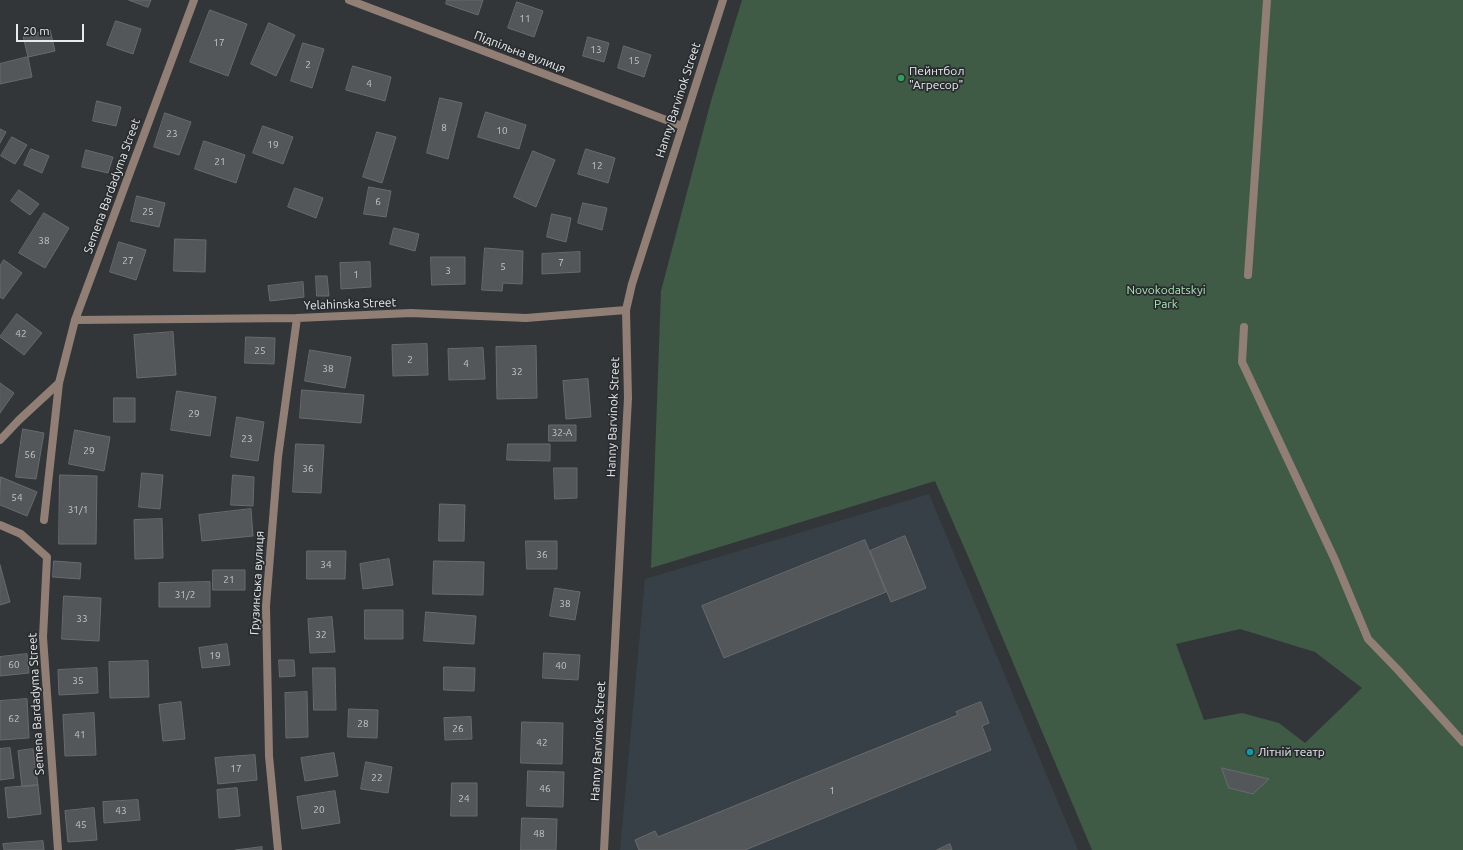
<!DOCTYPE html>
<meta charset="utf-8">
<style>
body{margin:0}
#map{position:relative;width:1463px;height:850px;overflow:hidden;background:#333639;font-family:Ubuntu,sans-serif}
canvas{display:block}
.scale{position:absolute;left:16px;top:24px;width:68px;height:18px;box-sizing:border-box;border:2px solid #e8ebec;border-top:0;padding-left:5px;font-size:12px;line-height:14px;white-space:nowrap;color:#e8ebec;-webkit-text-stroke:3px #292c2f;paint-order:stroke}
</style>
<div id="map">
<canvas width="1463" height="850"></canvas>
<div class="scale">20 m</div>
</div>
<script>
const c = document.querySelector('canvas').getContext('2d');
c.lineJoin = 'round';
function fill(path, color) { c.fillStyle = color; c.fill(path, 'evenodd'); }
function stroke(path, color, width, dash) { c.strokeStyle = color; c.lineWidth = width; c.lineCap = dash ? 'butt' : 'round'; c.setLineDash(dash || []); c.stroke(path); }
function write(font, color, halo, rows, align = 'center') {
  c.font = font + ' Ubuntu,sans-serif'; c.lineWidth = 3.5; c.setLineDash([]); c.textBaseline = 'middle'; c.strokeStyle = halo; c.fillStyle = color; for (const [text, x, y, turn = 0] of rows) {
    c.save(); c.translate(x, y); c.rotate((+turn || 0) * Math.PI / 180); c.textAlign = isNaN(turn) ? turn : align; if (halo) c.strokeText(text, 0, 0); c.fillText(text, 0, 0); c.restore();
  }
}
const built = new Path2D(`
 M929 494 1078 850H620L645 579Z`);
const green = new Path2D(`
 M742 0H1463V850H1092L971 563 935 481 651 568 661 291 711 101ZM1240 629 1315 652 1362 688 1305 743 1279 723 1242 713 1204 720 1176 644Z`);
const building = new Path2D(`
 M129 0H151L148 7Z
 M447 0H483L478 15 446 4Z
 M517 2 543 11 534 37 508 28Z
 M210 10 247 24 228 76 190 62Z
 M116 21 141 29 133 54 107 45Z
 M269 23 295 35 276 76 251 64Z
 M50 30 55 51 28 57 23 36Z
 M588 37 609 43 604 62 583 56Z
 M303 43 324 49 312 88 291 81Z
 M624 46 651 55 644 77 618 68Z
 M28 57 32 77 0 84V64Z
 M353 66 391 77 385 101 346 90Z
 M440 98 462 103 448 159 427 153Z
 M97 101 121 107 116 126 93 121Z
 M486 112 526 125 519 149 478 137Z
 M165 113 191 122 179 155 154 147Z
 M263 126 293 137 283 164 253 153Z
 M0 129 6 132 0 143Z
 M377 132 396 137 382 183 363 177Z
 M12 137 27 145 15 164 1 156Z
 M204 141 245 155 236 183 195 169Z
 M31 149 49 156 42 173 24 165Z
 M586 149 615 158 608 183 578 174Z
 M86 150 113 157 108 173 82 167Z
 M533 151 555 160 536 207 514 197Z
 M369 187 391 191 386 217 364 214Z
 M295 188 323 198 316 218 288 207Z
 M19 190 39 204 30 215 11 201Z
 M137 196 165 203 159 227 131 221Z
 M583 203 607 208 602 230 578 223Z
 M44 213 69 228 45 268 19 253Z
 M552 214 571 218 566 242 547 237Z
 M394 228 419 234 415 251 390 244Z
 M175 239 206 240 205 272 174 271Z
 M119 242 146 250 136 280 110 272Z
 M485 248 523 251 522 284 503 283 502 291 482 290Z
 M580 252V272L542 274V254Z
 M431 257H465V284L432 285Z
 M4 260 22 273 3 299 0 297V266Z
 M370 262 371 287 341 289 340 263Z
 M316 276H327L329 296H317Z
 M303 282 304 297 270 301 268 286Z
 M17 314 42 333 24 355 0 337Z
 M173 332 176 375 137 378 134 335Z
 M246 337 275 338 274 364 245 363Z
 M427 344 428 375 393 376 392 345Z
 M536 346 537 398 497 399 496 347Z
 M483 348 485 379 449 380 448 349Z
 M310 350 351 357 345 388 305 381Z
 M588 379 591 417 566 419 563 381Z
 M0 383 14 393 0 413Z
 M302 390 364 395 361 423 300 418Z
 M177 391 216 397 210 436 171 430Z
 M114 398H135V422H114Z
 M237 417 264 422 258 461 231 457Z
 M549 425H576V441H549Z
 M23 429 44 433 36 479 16 477Z
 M75 430 110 437 104 471 69 464Z
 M296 444 324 445 321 493 293 492Z
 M508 444H550V461L507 460Z
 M554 468H577V498L555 499Z
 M142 473 163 475 160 509 139 507Z
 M60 475 97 476 96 544H59Z
 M233 475 254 477 253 506 231 505Z
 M1 477 37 492 27 516 0 505Z
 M440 504 465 505 464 541H439Z
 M251 509 253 536 202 541 199 515Z
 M162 519 163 558 135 559 134 520Z
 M905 536 926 588 891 602 870 551Z
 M865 540 886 592 724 658 702 606Z
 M526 541H557V569H527Z
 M307 551H346L345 579H307Z
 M389 559 393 585 363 589 360 564Z
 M54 561 81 563 80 579 53 577Z
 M434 561 484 562 483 595 433 594Z
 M0 565 10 602 0 605Z
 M213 570H245V590H213Z
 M210 582V607H159V583Z
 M555 588 580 592 575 620 550 616Z
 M64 596 101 598 99 641 62 639Z
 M365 610H403V639H365Z
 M426 612 476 616 474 644 424 641Z
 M332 617 335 652 310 653 308 619Z
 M227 644 230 665 202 668 199 648Z
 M544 653 580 655 578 680 543 678Z
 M27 654 29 673 0 676V657Z
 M279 660H294L295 676 280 677Z
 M148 661 149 697 110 698 109 662Z
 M444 667 475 668 474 691 444 690Z
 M97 668 98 693 59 695 58 670Z
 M313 668H335L336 710H314Z
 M307 692 308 737 286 738 285 693Z
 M27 699 29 738 0 740V701Z
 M181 702 185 739 163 741 159 705Z
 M981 702 989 723 982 726 991 750 745 850H639L635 840 655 831 658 837 958 715 956 712Z
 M349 709 378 710 377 738 348 737Z
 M94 713 96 755 65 756 63 715Z
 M471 717 472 739 445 740 444 718Z
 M522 722 563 723 562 764 521 763Z
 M10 748 14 778 0 780V749Z
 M33 749 38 785 22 787 18 751Z
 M334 753 338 776 305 781 301 758Z
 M255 755 257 780 218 784 215 758Z
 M366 762 392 767 388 793 361 789Z
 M1222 768 1269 779 1253 794 1229 788Z
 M528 771 564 772 563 807 527 806Z
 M452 783H477V816H451Z
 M38 785 41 814 8 818 5 788Z
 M237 788 240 816 219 818 217 790Z
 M335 791 340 823 302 829 297 797Z
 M138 800 140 820 104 823 103 802Z
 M94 808 97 840 68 842 65 811Z
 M522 818 557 819 556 850H521Z
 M43 841 44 850H4L3 844Z
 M950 844 952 850H937Z
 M262 847V850H236Z`);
const pedestrian = new Path2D(`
 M1248 275 1267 0
 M1244 327 1242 362 1335 560 1368 639 1398 670 1463 742`);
const minor = new Path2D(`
 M349 0 682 126
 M75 320 297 318 411 313 526 318 626 310
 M0 440 19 420 59 383
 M44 520 59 383 75 320 194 0
 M0 525 21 534 47 557 43 637 58 850
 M278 850 269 756 266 606 278 457 297 318
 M604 850 628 398 626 310 632 284 723 0`);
const markers = [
 [901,78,4,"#2e9e5b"],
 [1250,752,4,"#0f9aa8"]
];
const numberNames = [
 ["11",525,19],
 ["17",219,43],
 ["13",596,50],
 ["15",634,61],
 ["2",308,65],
 ["4",369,84],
 ["8",444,128],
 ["10",502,131],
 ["23",172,134],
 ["19",273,145],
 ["21",220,162],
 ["12",597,166],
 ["6",378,202],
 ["25",148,212],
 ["38",44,241],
 ["27",128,261],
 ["7",561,263],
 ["5",503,267],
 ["3",448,271],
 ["1",356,275],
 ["42",21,334],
 ["25",260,351],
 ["2",410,360],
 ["4",466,364],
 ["38",328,369],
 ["32",517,372],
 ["29",194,414],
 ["32-А",562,433],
 ["23",247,439],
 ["29",89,451],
 ["56",30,455],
 ["36",308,469],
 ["54",17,498],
 ["31/1",78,510],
 ["36",542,555],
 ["34",326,565],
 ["21",229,580],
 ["31/2",185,595],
 ["38",565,604],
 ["33",82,619],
 ["32",321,635],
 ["19",215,656],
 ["60",14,665],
 ["40",561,666],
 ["35",78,681],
 ["62",14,719],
 ["28",363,724],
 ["26",458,729],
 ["41",80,735],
 ["42",542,743],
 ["17",236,769],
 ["22",377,778],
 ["46",545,789],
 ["1",832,791],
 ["24",464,799],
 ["20",319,810],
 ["43",121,811],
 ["45",81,825],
 ["48",539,834]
];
const streetNames = [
 ["Підпільна вулиця",520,52,21],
 ["Hanny Barvinok Street",678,100,-72],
 ["Semena Bardadyma Street",112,186,-70],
 ["Yelahinska Street",350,304,-2],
 ["Hanny Barvinok Street",613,417,-88],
 ["Грузинська вулиця",257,583,-87],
 ["Semena Bardadyma Street",36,704,-93],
 ["Hanny Barvinok Street",598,741,-87]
];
const poiNames = [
 ["Пейнтбол",909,71],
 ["\"Агресор\"",909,85],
 ["Лiтнiй театр",1258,752]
];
const parkNames = [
 ["Novokodatskyi",1166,290],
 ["Park",1166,304]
];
fill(built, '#374047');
fill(green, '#405b45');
fill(building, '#535759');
stroke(building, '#686b6e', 1);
stroke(pedestrian, '#917f76', 8);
stroke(minor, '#917f76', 8);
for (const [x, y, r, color] of markers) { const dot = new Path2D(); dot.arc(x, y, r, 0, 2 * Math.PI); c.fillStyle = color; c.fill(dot); stroke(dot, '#292c2f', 1.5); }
write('10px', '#c3c6c7', null, numberNames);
write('12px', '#e8ebec', '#292c2f', streetNames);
write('12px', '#e8ebec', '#292c2f', poiNames, 'left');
write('12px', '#ace5b6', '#292c2f', parkNames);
</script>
